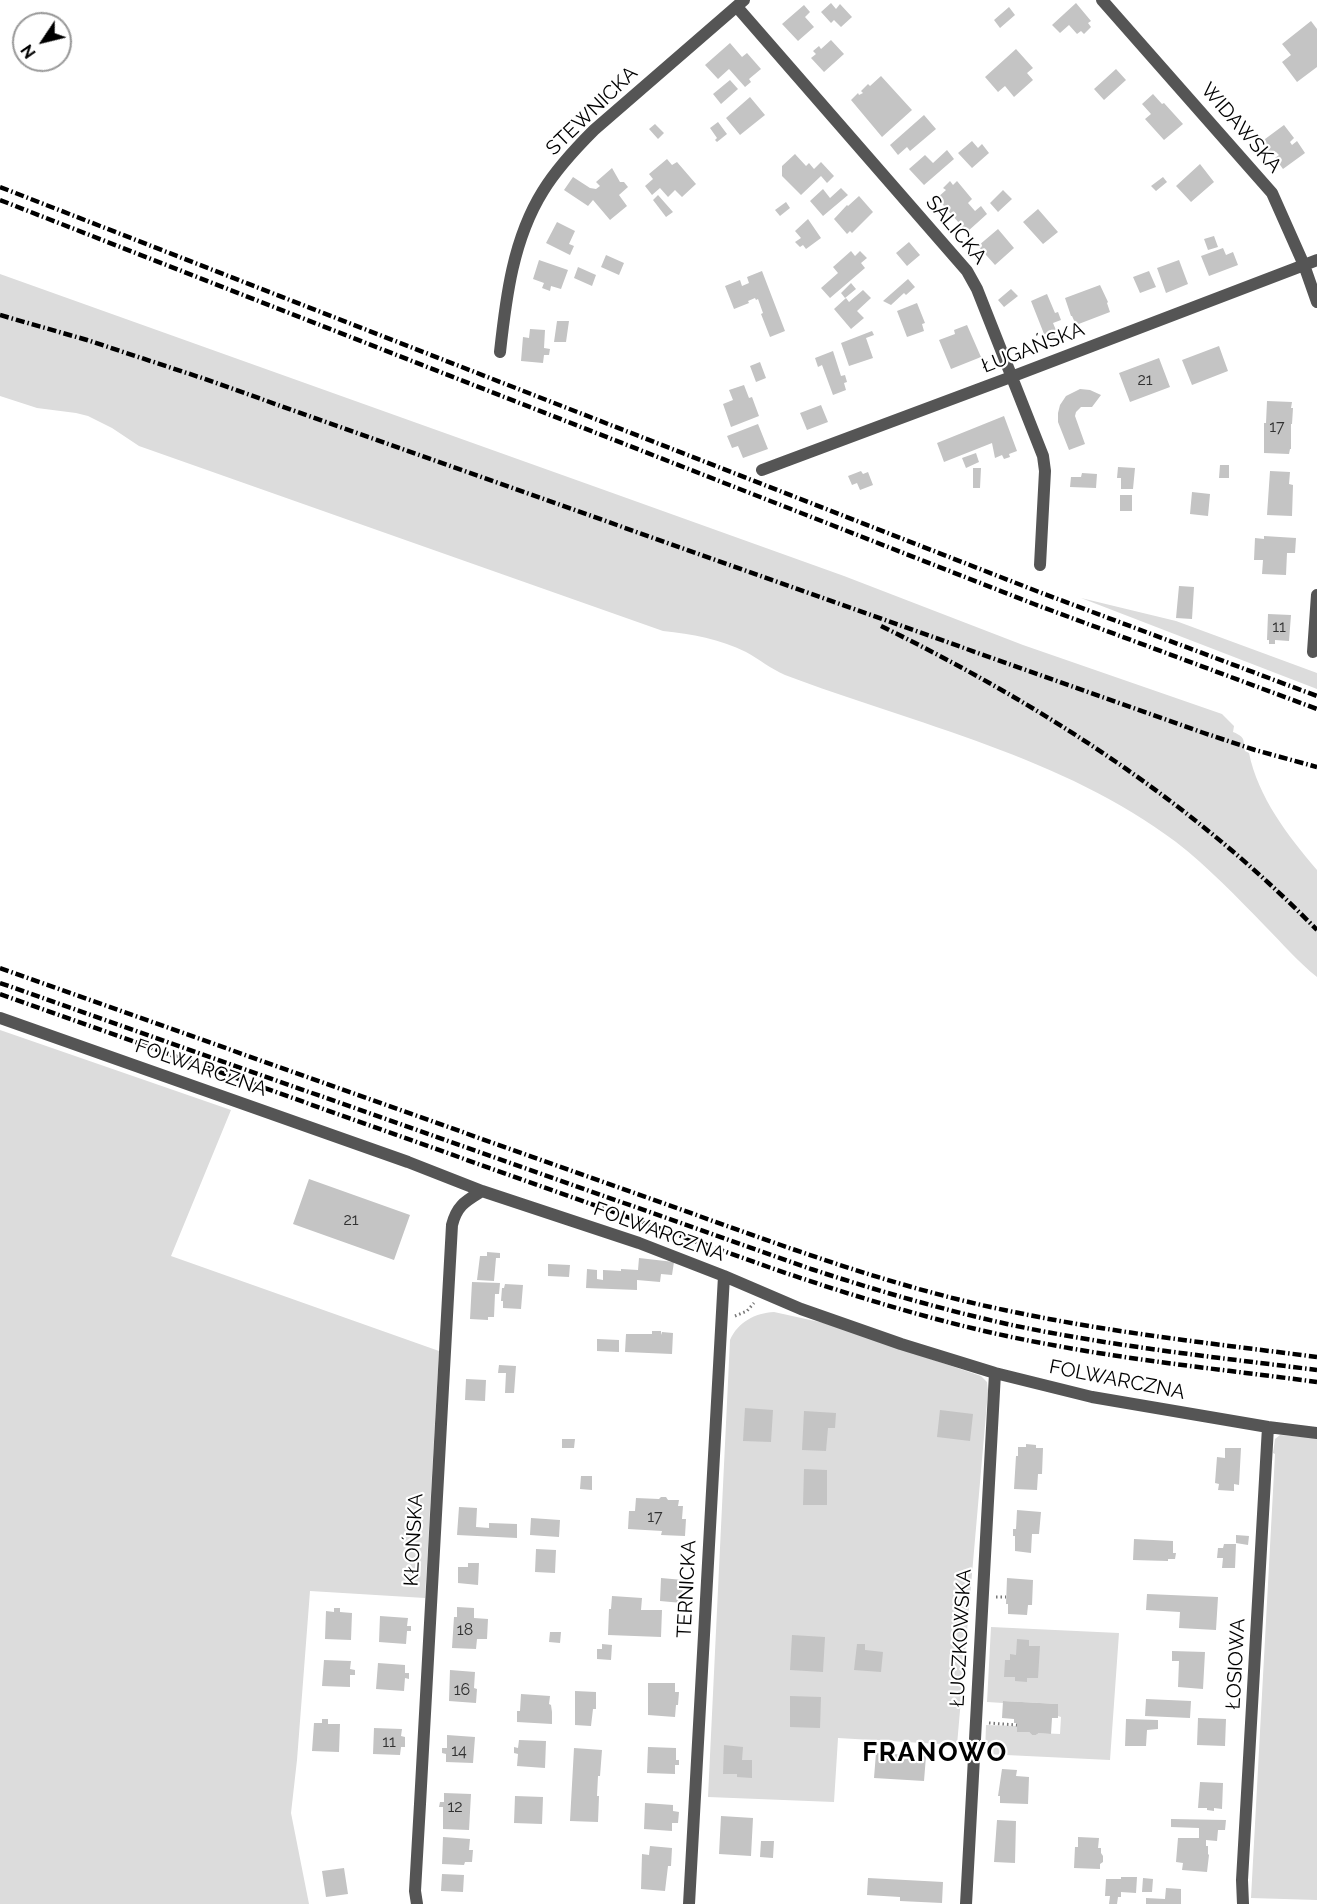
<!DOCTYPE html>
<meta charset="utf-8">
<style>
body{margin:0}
#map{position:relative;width:1317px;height:1904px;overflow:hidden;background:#fff;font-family:Raleway,sans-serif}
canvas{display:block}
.north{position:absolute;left:12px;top:12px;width:60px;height:60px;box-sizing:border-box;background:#fff;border:2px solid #999;border-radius:50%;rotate:235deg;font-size:16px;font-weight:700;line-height:24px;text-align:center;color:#000}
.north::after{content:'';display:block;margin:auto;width:21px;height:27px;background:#000;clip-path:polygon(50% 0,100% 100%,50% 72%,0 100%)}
</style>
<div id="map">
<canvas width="1317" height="1904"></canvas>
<div class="north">N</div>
</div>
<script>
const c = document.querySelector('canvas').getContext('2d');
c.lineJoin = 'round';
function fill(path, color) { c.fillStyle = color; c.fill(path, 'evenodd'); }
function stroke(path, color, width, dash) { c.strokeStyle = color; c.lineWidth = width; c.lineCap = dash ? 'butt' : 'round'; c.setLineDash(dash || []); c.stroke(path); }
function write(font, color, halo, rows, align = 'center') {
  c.font = font + ' Raleway,sans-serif'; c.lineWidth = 4.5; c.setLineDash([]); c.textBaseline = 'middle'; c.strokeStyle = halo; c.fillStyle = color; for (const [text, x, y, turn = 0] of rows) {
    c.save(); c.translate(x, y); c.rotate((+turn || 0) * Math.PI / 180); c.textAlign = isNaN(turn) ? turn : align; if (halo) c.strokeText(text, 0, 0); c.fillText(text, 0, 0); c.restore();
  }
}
const green = new Path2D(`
 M0 274 621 496 844 576 1023 645 1222 714 1234 726 1233 732C1248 738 1242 742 1245 751L1249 753C1258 797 1288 836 1317 870V977C1298 962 1282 943 1265 926 1237 897 1208 867 1176 842 1064 757 915 724 785 675 771 669 759 659 746 652 720 639 692 634 663 631L139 446 112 428 88 416 76 413 37 408 0 396Z
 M1081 598 1176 621 1317 673V689Z
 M0 1030 231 1110 171 1256 439 1351 425 1598 310 1591 297 1760 291 1813 309 1904H0Z
 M774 1312 824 1323 981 1376 987 1382 988 1391 957 1745 838 1738 834 1802 708 1797 730 1340C738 1322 755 1313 774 1312Z
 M1280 1435 1317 1438V1900L1251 1898 1275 1454 1273 1453 1275 1439Z
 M991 1627 1119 1633 1110 1760 985 1754 986 1725 1017 1726V1732H1029L1032 1735H1036L1039 1733 1060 1734 1061 1717 1058 1716V1704L1003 1701V1703L987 1702Z`);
const building = new Path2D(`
 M831 3 836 9 840 4 852 17 841 27 834 20 831 23 821 12Z
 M1076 3 1091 21 1088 23 1091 27 1084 34 1081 31 1077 34 1069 25 1060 33 1052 25Z
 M804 5 810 12 805 17 814 27 798 41 782 24Z
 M1009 7 1015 15 1000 28 994 20Z
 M1311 21 1317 29V67L1297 82 1282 62 1291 55 1282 44Z
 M831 40 844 54 824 72 811 58 816 54 813 51 819 46 821 49Z
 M730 43 742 57 747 53 761 69 749 79 751 82 745 87 729 69 718 79 705 65Z
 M1016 49 1033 68 1027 73 1033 80 1014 97 1005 86 998 92 985 77Z
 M1116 69 1126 80 1104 100 1094 89Z
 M881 76 912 110 882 137 851 100 858 93 859 95 863 93 861 91 868 84 870 86Z
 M730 80 738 89 721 104 713 94Z
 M1153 94 1162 104 1164 103 1183 124 1164 140 1145 119 1151 114 1142 104Z
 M750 97 765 115 740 135 726 118Z
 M924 115 936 129 910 151 907 147 898 155 890 145Z
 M718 122 727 134 717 142 715 140 717 138 710 128Z
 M655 124 664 133 658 139 649 129Z
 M1284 125 1294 138 1290 142 1292 145 1297 141 1305 153 1283 169 1275 158 1279 155 1276 152 1272 156 1261 142Z
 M972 141 978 148 982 144 989 153 972 168 958 153Z
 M947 150 954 159 924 185 909 169 925 155 933 163Z
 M795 154 806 166 809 163 814 169 821 162 834 176 827 183 821 176 801 195 782 176V166Z
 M667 159 672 165 677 162 696 184 682 197 675 190 668 197 660 188 652 195 645 186 653 179 649 174Z
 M1200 164 1214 182 1191 202 1176 186Z
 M612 168 620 182H624L628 187 619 195 627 206 610 220 593 200 588 206 564 190 573 177 590 188 596 189 600 186 596 182Z
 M1163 177 1167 182 1156 191 1151 186Z
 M950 181 953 185 957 181 972 199 968 203 975 211 981 206 987 214 967 232 937 198 946 190 943 188Z
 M841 188 848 195 823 216 810 201 823 189 830 198Z
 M1003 190 1012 199 998 212 990 203Z
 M658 195 673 212 666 217 653 200Z
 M859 196 873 212 852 233 850 231 847 234 834 219 847 205 848 206Z
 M786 202 790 208 780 216 775 210Z
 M1038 209 1058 232 1043 244 1023 222Z
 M808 219 821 238 806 249 803 245 800 247 795 242 801 238 795 231Z
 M557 222 575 231 569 244 574 246 570 255 546 243Z
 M998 229 1014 248 995 265 978 246Z
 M1214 236 1218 247 1208 250 1204 239Z
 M909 242 920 255 907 266 896 253Z
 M1223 248 1226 255 1233 252 1238 265 1209 276 1201 256Z
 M851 251 855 256 860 251 867 258 861 263 865 268 830 298 821 288 838 273 833 267Z
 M606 255 624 263 619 275 601 267Z
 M539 260 568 270 561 289 551 286 550 291 542 288 544 283 533 279Z
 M1179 260 1188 284 1166 293 1157 268Z
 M578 267 596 275 592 286 574 278Z
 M762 271 785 331 770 337 761 314 763 313 758 299 756 300 755 298 748 301 749 303 734 309 725 286 740 280 742 286 749 283 747 277Z
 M1149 271 1156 287 1140 293 1133 277Z
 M908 279 915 287 906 295 904 293 891 305 883 301Z
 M851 283 856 289 845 298 841 293Z
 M1100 285 1108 302 1107 303 1110 312 1076 325 1072 316H1071L1065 298Z
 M1011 289 1018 296 1004 307 998 300Z
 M863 290 871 298 857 311 864 318 851 329 834 309 846 298 849 302Z
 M1047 294 1055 313 1058 312 1061 320 1053 323 1058 335 1046 339 1031 301Z
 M917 303 925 323 922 324 924 331 907 337 897 311Z
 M557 321H569L566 342H554Z
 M967 325 981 357 951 369 939 340 955 334 954 330Z
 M530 329 545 330 544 348 550 349 549 355H544L543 363 521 361 523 337 529 338Z
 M872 331 874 335 866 338 873 358 849 366 841 343Z
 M1219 346 1228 371 1192 385 1182 360Z
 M833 351 841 376 845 375 847 382 844 383 846 390 833 395 822 365 818 367 815 358Z
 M1159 358 1170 387 1130 402 1119 373Z
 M760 362 766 378 756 382 750 366Z
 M744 385 749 398 752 397 759 416 731 427 723 404 733 400 729 390Z
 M1080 389 1090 390 1101 395 1092 407H1081L1076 412 1075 416 1085 444 1069 450 1058 422V413L1060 405 1066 396Z
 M1267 401 1292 402 1291 408H1293L1292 424H1291V449H1290L1289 454 1264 453V423H1266Z
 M821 405 828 422 807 430 800 413Z
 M1004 416 1017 451 1009 454 1010 457 1004 459 1002 455 995 458 992 443 944 462 937 443Z
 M758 424 768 449 743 458 738 446 732 448 727 436Z
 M976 453 979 462 966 468 962 458Z
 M1220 465H1229V478H1219Z
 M1118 467 1135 468 1133 489H1121V478H1117Z
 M973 468H981L980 488H973Z
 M861 471 863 474 868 472 873 485 860 490 857 483 852 485 848 476Z
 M1270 471 1290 472 1289 484 1293 485 1292 516 1267 515Z
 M1082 473 1097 474 1096 488 1070 487 1071 477H1081Z
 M1192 492 1210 494 1208 516 1190 514Z
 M1120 495H1132V511H1120Z
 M1264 536 1296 538 1295 553H1287L1286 575 1262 574 1263 560H1254L1255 538 1264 539Z
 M1179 586 1194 587 1192 619 1176 618Z
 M1268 614 1291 615 1289 641 1275 640V644H1269V640H1267Z
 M309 1179 410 1215 394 1260 293 1224Z
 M487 1252 500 1253V1258H496L494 1281 477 1280 480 1256H487Z
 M639 1258 674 1262 672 1275 661 1274 660 1282 637 1280V1290L586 1288 587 1269 597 1270V1279L603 1280V1270L621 1271V1269L638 1270Z
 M548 1264 570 1265 569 1277 548 1276Z
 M472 1282 500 1283 499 1294H495L494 1317H488V1320L470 1319Z
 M505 1284 523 1285 521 1309 503 1308V1301H501L502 1288H504Z
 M652 1331H661V1335L662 1332 673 1333 672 1354 625 1352 626 1334H652Z
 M597 1339 619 1340V1352L597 1351Z
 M499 1365 516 1366 514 1393H505L506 1373H498Z
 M466 1379 486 1380 485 1401 465 1400Z
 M745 1408 773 1410 771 1442 743 1441Z
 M940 1410 973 1414 970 1441 937 1437Z
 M804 1411 836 1413 835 1428H828L826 1451 802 1450Z
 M562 1439H575L574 1448H562Z
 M1026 1444 1036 1445V1448H1043L1042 1474H1038L1037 1490 1014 1489 1016 1456H1018V1447H1026Z
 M1225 1448H1241L1239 1485 1234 1484V1491L1218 1490 1219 1484 1215 1483 1217 1457 1225 1458Z
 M804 1469 827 1470V1505H803Z
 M581 1476H592V1490L580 1489Z
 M661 1497H666L668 1500H679L678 1506H683L682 1519H686L685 1536 661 1535 662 1531 628 1529 629 1511H635L636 1498 659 1499Z
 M459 1507 477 1508 476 1527 489 1528V1523L517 1524V1538L457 1535Z
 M1017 1510 1041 1512 1039 1534H1032L1031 1553 1015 1551V1536H1013V1529H1016Z
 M531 1518 560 1520 559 1537 530 1535Z
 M1236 1535 1249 1536 1248 1545 1236 1543Z
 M1134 1539 1173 1541V1553H1176L1175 1559H1168V1561L1133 1560Z
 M1224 1544H1236L1235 1568H1222L1223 1558H1217L1218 1548H1223Z
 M536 1549 556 1550 555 1573 535 1572Z
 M468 1563H479L478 1585 458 1583V1567H468Z
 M661 1578 683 1580 682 1603 660 1601Z
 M1007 1578 1033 1580 1032 1605H1028L1027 1615 1008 1614V1604H1006Z
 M1147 1594 1218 1597 1216 1630 1179 1628 1180 1612 1146 1610Z
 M612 1596 642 1598 641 1610H662L661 1637 608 1635 609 1609H611Z
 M457 1607 474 1608V1618L488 1619 487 1639H477L476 1649 452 1648 454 1617H457Z
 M334 1608H340V1612L352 1613 351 1640 325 1639 326 1611 334 1612Z
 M380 1616 408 1618 407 1626H411V1631H407L406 1644 379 1642Z
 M550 1632H561L560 1643 549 1642Z
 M792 1635 825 1637 823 1672 790 1670Z
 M1017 1639 1029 1640V1646H1040L1038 1678H1027V1682L1015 1681V1677H1004L1005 1660H1010V1654L1016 1655Z
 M602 1644 612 1645 611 1660 597 1659V1649H602Z
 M857 1644H865V1650L883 1652 881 1672 854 1670Z
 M1172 1651 1205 1652 1203 1689 1178 1687 1179 1661H1172Z
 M324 1660 351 1661 350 1669 355 1670V1675H350V1687L322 1686Z
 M378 1663 405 1665V1673H409V1679L405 1678 404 1691 376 1689Z
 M450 1670 475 1672 474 1688 477 1689 476 1703 449 1701Z
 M648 1683H675V1692H679L678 1705H676L675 1717 648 1715Z
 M575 1691 596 1692V1709H593L591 1726 575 1725Z
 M521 1694 550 1696 549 1704 551 1705 552 1712V1724L517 1722V1711H520Z
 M790 1696 821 1697 820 1728 790 1727Z
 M1146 1699 1191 1701 1190 1718 1145 1716Z
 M1003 1701 1058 1704V1718H1052L1051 1734 1039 1733 1036 1735H1032L1029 1732H1017V1723H1014V1719L1002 1718Z
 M1198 1718 1226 1719 1225 1746 1197 1745Z
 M322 1719H328V1724H340L339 1752 312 1751 314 1723H322Z
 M1126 1719 1158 1720V1729L1147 1730 1146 1746H1125Z
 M374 1728 402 1729 401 1736 405 1737V1747H401L400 1755 373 1754Z
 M447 1735 475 1737 473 1763 446 1762V1754L442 1753V1748H447Z
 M519 1740 546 1741 545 1768 517 1766 518 1754 514 1753V1747L518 1748Z
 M724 1745 743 1747 742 1760H752V1778L737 1777V1774H723Z
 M648 1747 676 1748V1760H679V1765H675V1774L647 1773Z
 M574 1748 602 1750 600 1776H598L597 1796H599L598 1822 570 1821Z
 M876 1753 926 1756 924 1781 874 1778Z
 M1002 1769 1017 1770 1016 1776 1029 1777 1028 1804 1000 1803V1796H998Z
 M1200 1782 1223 1783 1222 1809 1214 1808V1811L1207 1810V1808H1198Z
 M444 1793 471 1794 469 1830 443 1829V1807H439L440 1802H444Z
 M515 1796 543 1797 542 1824 514 1823Z
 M645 1803 673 1805V1811L679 1812 678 1823H672V1831L644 1829Z
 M721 1816 753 1818 751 1856 719 1854Z
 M1171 1819 1226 1820 1225 1830H1218L1217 1841 1206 1840V1846H1208V1854L1209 1855 1207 1872 1182 1870 1183 1863 1176 1862 1178 1838H1199V1828L1171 1827Z
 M997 1820 1016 1821 1015 1863 994 1862Z
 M443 1837 470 1839 469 1850H473L472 1862H465L464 1865 442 1864Z
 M1078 1837 1099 1838 1098 1848H1101V1853L1103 1856V1862L1100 1864V1869L1074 1868 1075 1847H1078Z
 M761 1841H774L773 1858 760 1857Z
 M650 1846 672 1848 671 1866H668L665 1891 641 1889 642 1854 649 1855Z
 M344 1868 348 1894 326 1897 322 1871Z
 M442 1874 464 1875 463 1892 441 1891Z
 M1121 1877H1137L1136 1893 1121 1892V1897H1118L1117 1904H1109L1110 1896H1105L1106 1879H1121Z
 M868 1878 943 1882 942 1903 900 1901V1897L867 1895Z
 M1143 1878 1153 1879 1152 1892H1142Z
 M1166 1888 1181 1889V1904H1146V1898L1165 1899Z`);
const path = new Path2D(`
 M735 1316 747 1311 754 1303
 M996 1597H1006
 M989 1723 1017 1725`);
const minor = new Path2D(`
 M1102 0 1272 193 1304 265 1317 302
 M737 7 967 271 977 289 1043 456 1045 471 1040 565
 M500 352C506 297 513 239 543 191 557 168 575 149 594 130L744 0
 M762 470 1011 377 1317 260
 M1313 652 1317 595
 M0 1018 408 1162 482 1191 639 1243 724 1276 801 1309 901 1344 995 1373 1092 1397 1268 1427 1317 1433
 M417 1904 415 1891 420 1804 452 1225C457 1205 466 1201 482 1191
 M689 1904 724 1276
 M966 1904 995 1373
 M1243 1904 1242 1880 1268 1427`);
const rail = new Path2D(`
 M0 187 1039 592 1317 696
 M0 200 1034 604 1317 709
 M0 315 87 340 202 378 1201 732 1255 750 1317 767
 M881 626C1042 705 1191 801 1317 930
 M0 968 778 1244C855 1271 934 1296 1014 1312 1114 1333 1216 1344 1317 1357
 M0 983 811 1269C875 1290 940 1309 1007 1324 1109 1346 1214 1357 1317 1370
 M0 994 771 1268C862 1299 953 1327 1047 1344 1136 1361 1227 1370 1317 1382`);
const numberNames = [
 ["21",1145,380],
 ["17",1277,427],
 ["11",1279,627],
 ["21",351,1220],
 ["17",655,1517],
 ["18",465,1630],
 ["16",462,1690],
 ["11",389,1742],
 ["14",459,1751],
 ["12",455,1807]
];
const streetNames = [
 ["STEWNICKA",592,111,-44],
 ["WIDAWSKA",1241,128,49],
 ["SALICKA",956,230,50],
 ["ŁUGAŃSKA",1033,348,-21],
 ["FOLWARCZNA",201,1068,19],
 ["FOLWARCZNA",659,1232,20],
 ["FOLWARCZNA",1117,1380,11],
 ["KŁOŃSKA",414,1540,-87],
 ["TERNICKA",687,1589,-87],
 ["ŁUCZKOWSKA",961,1638,-87],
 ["ŁOSIOWA",1236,1664,-87]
];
const districtNames = [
 ["FRANOWO",935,1753]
];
fill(green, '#dcdcdc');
fill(building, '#c4c4c4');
stroke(path, '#777', 3, [1.5, 3]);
stroke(minor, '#555', 12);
stroke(rail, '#000', 4.5, [9, 3, 1.5, 3]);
write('16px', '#313131', null, numberNames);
write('20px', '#000', '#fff', streetNames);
c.letterSpacing = '1.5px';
write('bold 26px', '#000', '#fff', districtNames);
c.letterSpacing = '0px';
</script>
